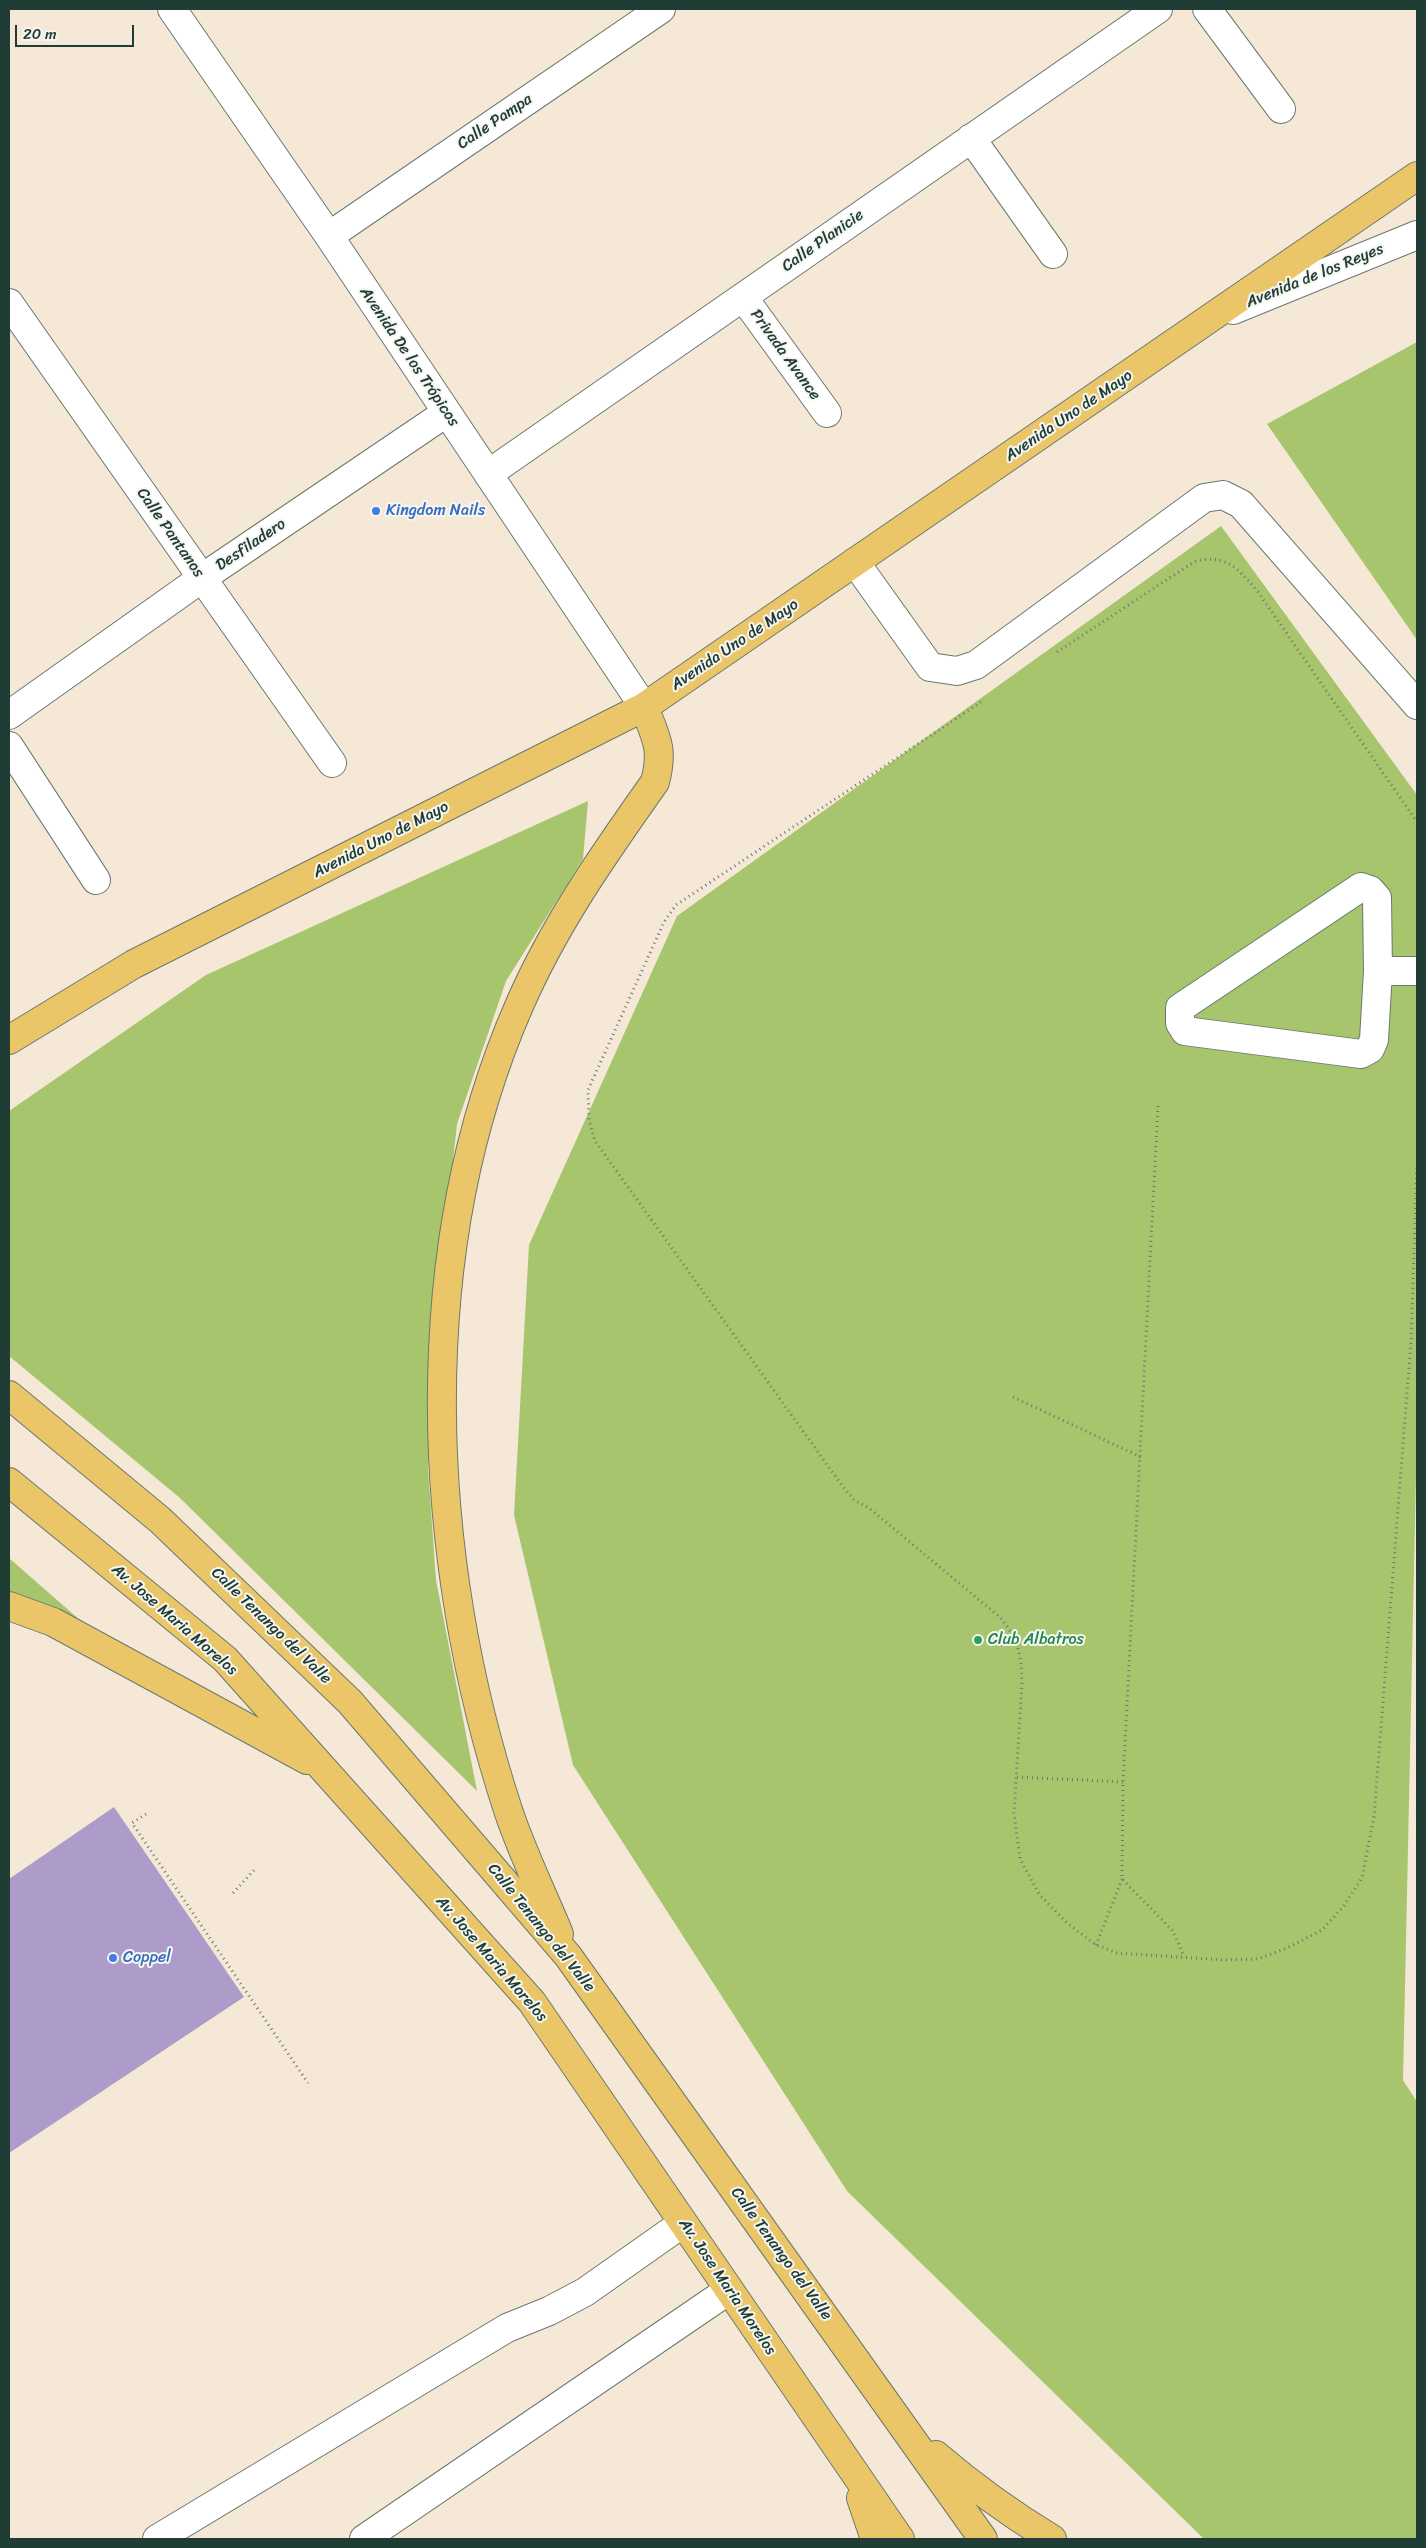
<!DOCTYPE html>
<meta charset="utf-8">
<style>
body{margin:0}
#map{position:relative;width:1426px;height:2548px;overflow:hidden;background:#f5e8d7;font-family:Sriracha,sans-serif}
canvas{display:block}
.frame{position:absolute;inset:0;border:10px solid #1f3d34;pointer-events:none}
.scale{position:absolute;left:15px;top:25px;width:119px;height:22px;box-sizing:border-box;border:2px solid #1f3d34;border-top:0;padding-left:6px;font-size:15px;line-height:18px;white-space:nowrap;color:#1f3d34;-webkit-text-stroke:4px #f6f6f2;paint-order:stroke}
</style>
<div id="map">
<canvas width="1426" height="2548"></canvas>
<div class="frame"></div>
<div class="scale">20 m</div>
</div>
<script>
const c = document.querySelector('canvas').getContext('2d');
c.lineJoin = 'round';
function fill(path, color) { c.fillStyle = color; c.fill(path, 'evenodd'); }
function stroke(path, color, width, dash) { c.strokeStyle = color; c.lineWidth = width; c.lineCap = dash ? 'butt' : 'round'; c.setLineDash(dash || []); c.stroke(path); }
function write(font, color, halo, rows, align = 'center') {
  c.font = font + ' Sriracha,sans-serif'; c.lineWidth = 4; c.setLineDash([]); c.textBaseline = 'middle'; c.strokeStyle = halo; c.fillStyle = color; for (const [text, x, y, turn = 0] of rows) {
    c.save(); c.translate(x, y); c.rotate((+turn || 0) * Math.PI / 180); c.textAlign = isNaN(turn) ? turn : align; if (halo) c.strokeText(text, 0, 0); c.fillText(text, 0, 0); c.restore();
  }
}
const green = new Path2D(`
 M1417 342V640L1267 424Z
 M1221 526 1417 795V1428L1403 2080 1417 2102V2539H1204L847 2191 573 1765 514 1515 529 1245 677 916Z
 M588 801 583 859 506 981 457 1124 432 1351 428 1469 436 1580 477 1791 180 1498 9 1356V1111L206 975Z
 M9 1558 81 1621 9 1593Z`);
const building = new Path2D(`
 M114 1807 244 1997 9 2153V1879Z`);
const path = new Path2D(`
 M1057 652 1194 562C1225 552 1240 570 1258 592L1417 822
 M981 702 676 905 664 922 588 1090 589 1120 595 1141 841 1484 854 1500 869 1508 1002 1619 1016 1640 1021 1662 1022 1684 1014 1813 1020 1859 1039 1894 1067 1923 1096 1945 1117 1953 1223 1960 1258 1959 1287 1948 1322 1930 1343 1907 1362 1878 1374 1817 1411 1342 1417 1164
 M1158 1106 1123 1782 1122 1879 1173 1931 1184 1957
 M1013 1397 1141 1457
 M1017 1777 1123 1782
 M146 1814 132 1823 308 2083
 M233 1893 255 1869
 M1096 1945 1122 1879`);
const minor = new Path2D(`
 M172 9 329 236 644 707
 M1207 9 1281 109
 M971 138 1053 254
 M329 236 661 9
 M743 297 827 413
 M9 303 332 763
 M1233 310 1417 235
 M488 474 1158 9
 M855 562 930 667 957 671 976 665 1204 498 1223 495 1241 504 1417 705
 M9 715 202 578 446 413
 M9 746 96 880
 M1378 971 1377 898 1370 890 1361 887 1180 1008V1023L1185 1031 1361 1054 1370 1049 1374 1040 1378 971H1417
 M157 2539 507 2328 549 2311 585 2292 683 2223
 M364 2539 729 2290`);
const major = new Path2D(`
 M9 1040 134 964 644 707 1417 176
 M9 1395 160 1520 350 1702 568 1956 983 2539
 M9 1482 225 1659 532 2002 900 2539
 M9 1606 53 1622 307 1760
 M559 1934C542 1893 522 1852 508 1810 425 1557 411 1253 519 1006 554 925 604 854 655 782 664 748 656 738 644 707
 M936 2455C972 2486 1011 2514 1052 2539
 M861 2498 875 2539`);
const markers = [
 [376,511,5,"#3f7fe0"],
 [978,1640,5,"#2e9e5b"],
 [113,1958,5,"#3f7fe0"]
];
const streetNames = [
 ["Calle Pampa",495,122,-34],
 ["Calle Planicie",823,241,-35],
 ["Avenida de los Reyes",1315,276,-22],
 ["Privada Avance",785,355,54],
 ["Avenida De los Trópicos",409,357,56],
 ["Avenida Uno de Mayo",1069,416,-34],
 ["Calle Pantanos",170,533,55],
 ["Desfiladero",251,545,-34],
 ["Avenida Uno de Mayo",735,645,-34],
 ["Avenida Uno de Mayo",381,840,-27],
 ["Av. Jose Maria Morelos",174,1620,41],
 ["Calle Tenango del Valle",271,1626,44],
 ["Calle Tenango del Valle",541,1928,51],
 ["Av. Jose Maria Morelos",491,1959,49],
 ["Calle Tenango del Valle",781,2254,54],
 ["Av. Jose Maria Morelos",727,2287,56]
];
const shopNames = [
 ["Kingdom Nails",386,511],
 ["Coppel",123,1958]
];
const leisureNames = [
 ["Club Albatros",988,1640]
];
fill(green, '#a6c56d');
fill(building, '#ad9bc9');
stroke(minor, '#6a796d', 30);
stroke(major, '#6a796d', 30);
stroke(path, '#6a796d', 3, [1, 4]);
stroke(minor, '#fff', 28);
stroke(major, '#ebc669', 28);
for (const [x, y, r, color] of markers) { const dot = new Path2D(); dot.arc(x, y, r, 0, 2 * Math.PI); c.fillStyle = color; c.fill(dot); stroke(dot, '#f6f6f2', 2); }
write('16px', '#1f3d34', '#f6f6f2', streetNames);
write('16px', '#366cbe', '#f6f6f2', shopNames, 'left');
write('16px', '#27864d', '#f6f6f2', leisureNames, 'left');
</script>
